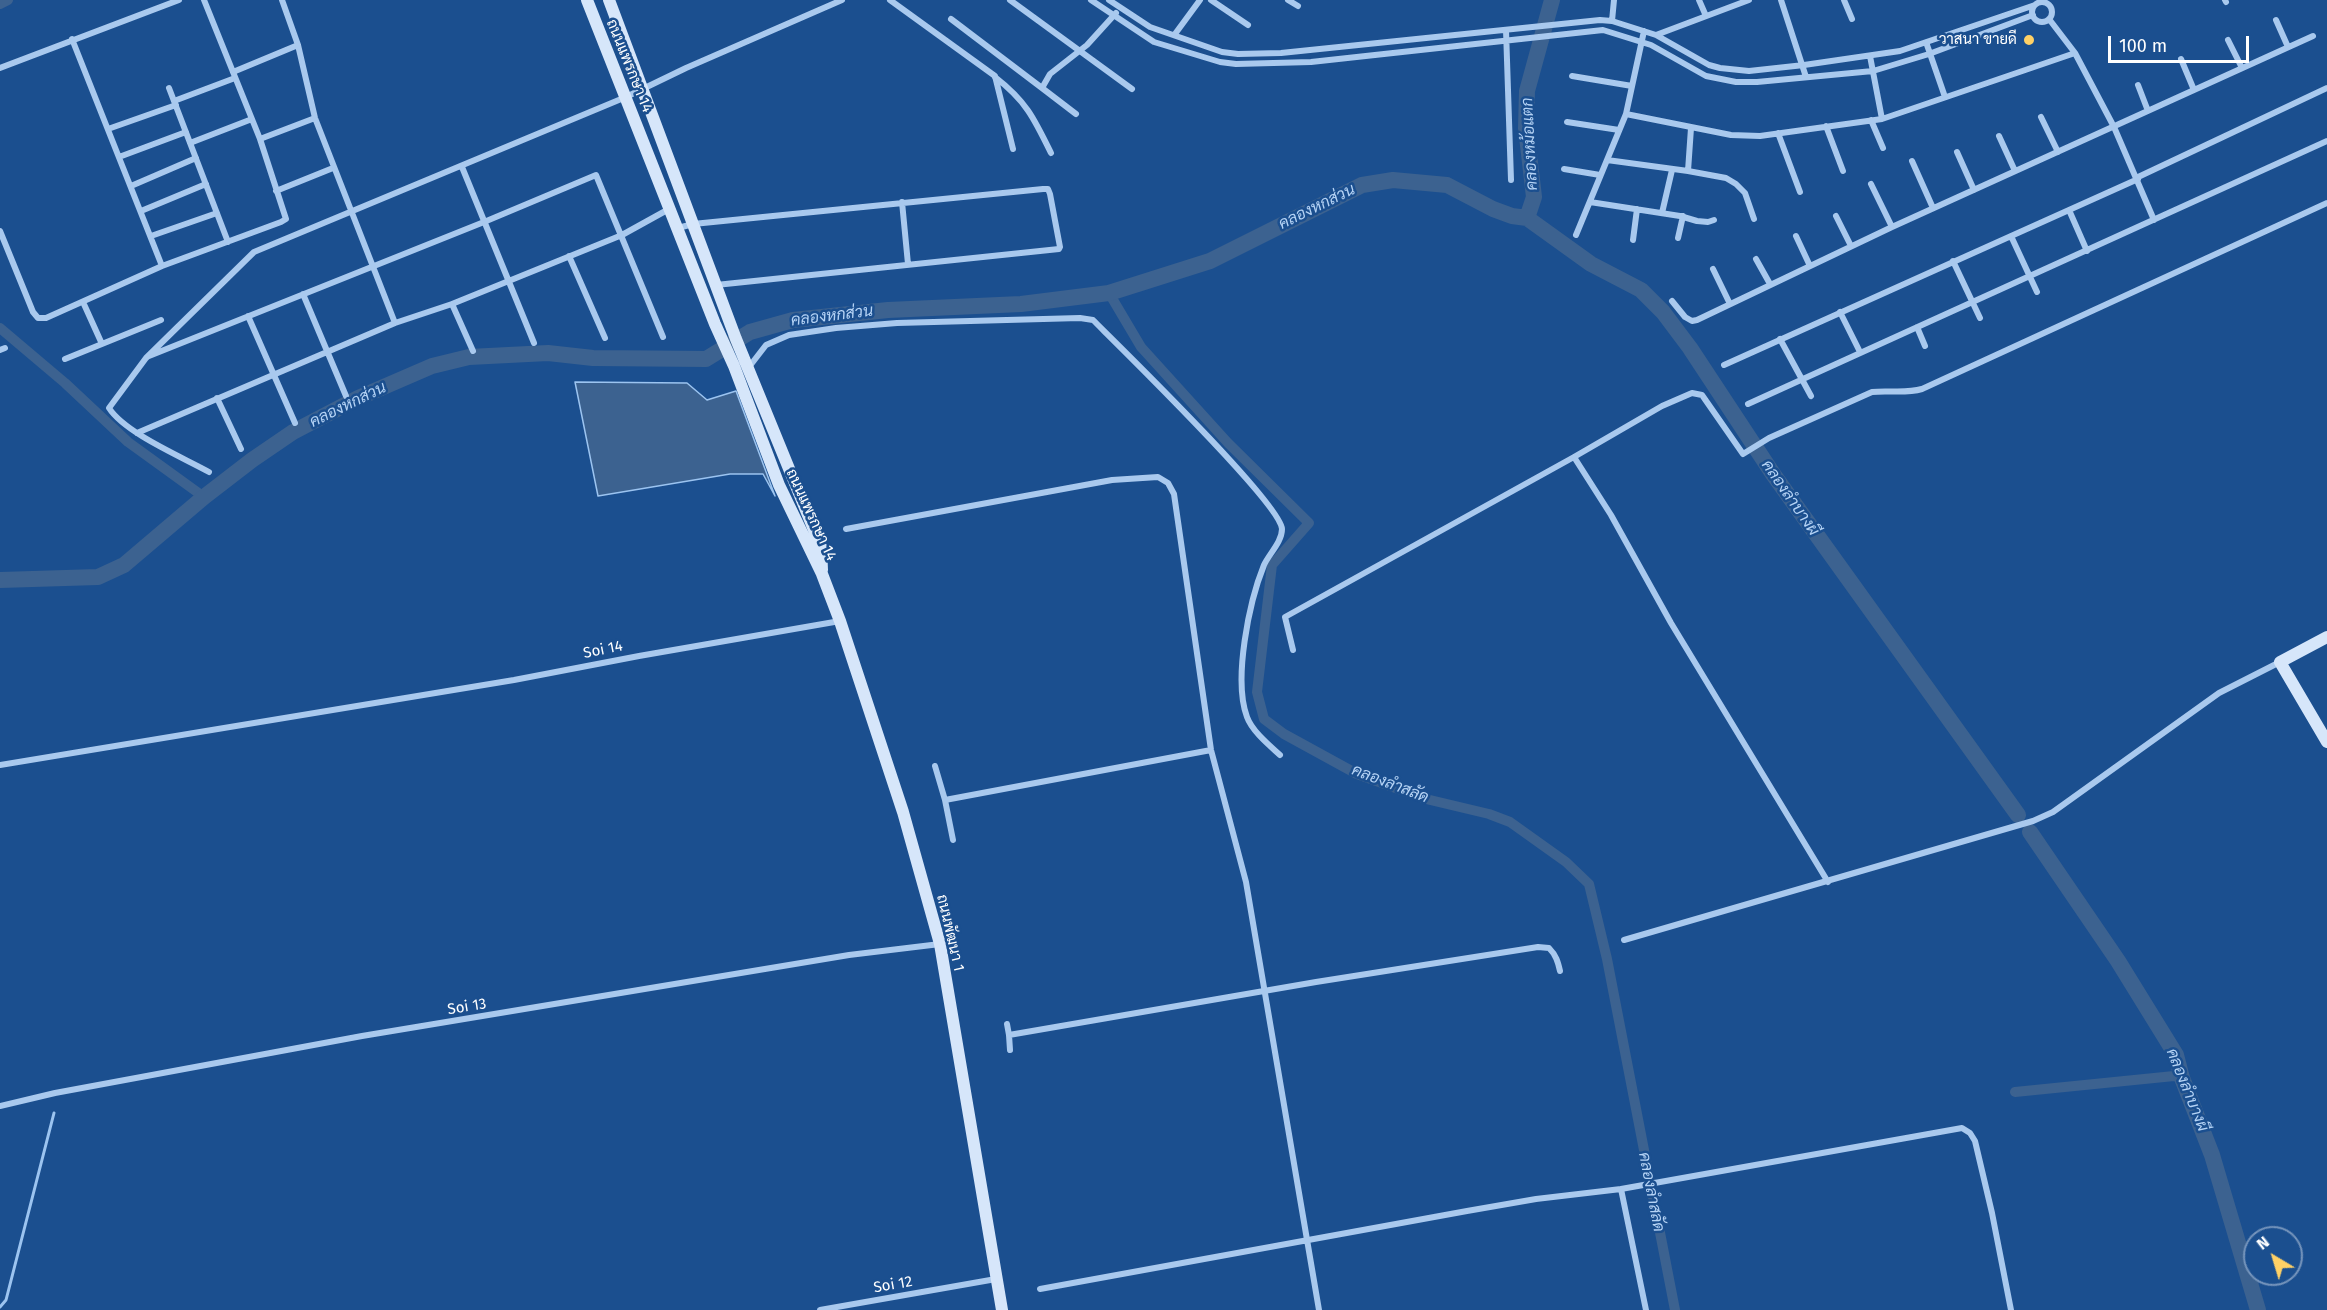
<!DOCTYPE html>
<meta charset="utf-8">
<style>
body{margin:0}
#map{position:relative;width:2327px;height:1310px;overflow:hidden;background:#1b4f8f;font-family:"Fira Sans",sans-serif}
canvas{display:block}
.north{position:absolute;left:2243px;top:1226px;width:60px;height:60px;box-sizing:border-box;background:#1b4f8f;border:2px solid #7695bc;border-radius:50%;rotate:322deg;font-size:16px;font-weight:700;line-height:24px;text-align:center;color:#fff}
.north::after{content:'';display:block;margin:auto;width:21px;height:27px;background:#ffd166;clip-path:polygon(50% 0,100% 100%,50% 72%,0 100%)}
.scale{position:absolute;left:2108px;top:36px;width:141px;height:27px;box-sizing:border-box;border:3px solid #fff;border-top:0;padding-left:8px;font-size:18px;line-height:21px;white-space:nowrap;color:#fff;-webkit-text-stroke:4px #1b4f8f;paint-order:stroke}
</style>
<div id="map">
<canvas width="2327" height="1310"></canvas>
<div class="north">N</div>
<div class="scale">100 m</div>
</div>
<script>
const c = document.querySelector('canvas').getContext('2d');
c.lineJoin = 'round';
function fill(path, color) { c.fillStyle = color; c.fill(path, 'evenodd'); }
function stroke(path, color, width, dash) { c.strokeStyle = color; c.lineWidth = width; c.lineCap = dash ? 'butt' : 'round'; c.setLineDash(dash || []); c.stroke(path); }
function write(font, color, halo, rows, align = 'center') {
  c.font = font + ' "Fira Sans",Sarabun,sans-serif'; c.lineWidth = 5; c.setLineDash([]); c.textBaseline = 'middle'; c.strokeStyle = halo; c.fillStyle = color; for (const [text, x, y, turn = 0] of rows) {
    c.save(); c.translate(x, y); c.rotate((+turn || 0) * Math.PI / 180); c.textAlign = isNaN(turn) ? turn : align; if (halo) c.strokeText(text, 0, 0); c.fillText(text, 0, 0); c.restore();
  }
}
const water = new Path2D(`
 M575 382 687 383 707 400 736 391 775 496 763 474H730L598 496Z`);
const stream = new Path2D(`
 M0 1307 6 1300 54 1113`);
const canal = new Path2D(`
 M0 4 8 0
 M1109 293 1141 347 1228 443 1309 523 1272 565 1257 692 1264 719 1284 734 1357 774 1426 799 1489 814 1510 822 1566 862 1589 884 1607 959 1675 1310
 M0 328 65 383 128 442 204 497
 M2015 1092 2174 1076 2182 1078`);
const river = new Path2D(`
 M1527 218 1534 197 1526 128 1527 91 1552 0
 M0 580 98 577 124 565 204 497 252 460 293 432 358 398 432 366 469 357 548 353 593 358 706 359 750 332 793 320 888 310 1021 304 1109 293 1210 261 1362 185 1393 180 1447 185 1493 209 1512 216 1527 218 1591 264 1641 290 1663 312 1690 348 1773 474 2018 815
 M2030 832 2118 961 2176 1055 2182 1078 2212 1155 2258 1310`);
const street = new Path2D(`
 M282 0 298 45 315 118 395 323
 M890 0 995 76 1013 149
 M1010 0 1132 89
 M1091 0 1154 42 1220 62 1236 64 1311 62 1603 30 1651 45 1706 76 1736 82H1757L1873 71 1929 54 2033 15
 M1109 0 1150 27 1222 52 1238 54 1281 53 1600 20 1612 21 1656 35 1709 65 1720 68 1749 71 1804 65 1900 51 2035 5
 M1211 0 1248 25
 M1288 0 1298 6
 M1699 0 1706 16
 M1781 0 1806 77
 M1844 0 1852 19
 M2225 0 2226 2
 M2032 12a10 10 0 1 1 20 0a10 10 0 1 1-20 0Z
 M951 19 1042 88 1050 74 1087 45 1116 13
 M2049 19 2075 53 2114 127 2154 220
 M2276 20 2288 47
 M1612 21 1614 0
 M1506 30 1511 180
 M1175 34 1200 0
 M1656 35 1749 0
 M72 39 162 266
 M2228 40 2242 68
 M1926 42 1945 97
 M1870 56 1882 119
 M2181 59 2194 90
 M0 68 179 0
 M233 72 298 45
 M1572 76 1632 86
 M995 77C1026 101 1034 118 1051 153
 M2138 85 2148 111
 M169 88 228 242
 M1042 88 1076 114
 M174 101 235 78
 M1626 114 1731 135 1760 136 1882 119 2075 53
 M2041 117 2058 152
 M1871 120 1883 148
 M1567 122 1619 130
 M1826 126 1843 171
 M108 129 176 105
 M1778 133 1800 192
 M1999 136 2015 171
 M260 139 315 118
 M190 143 252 119
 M1957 152 1974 190
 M119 157 186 132
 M1607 160 1688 171 1726 178 1736 184 1745 193 1754 219
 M1912 161 1933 208
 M462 167 534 343
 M1564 169 1600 175
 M1688 171 1691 128
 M2136 178 2327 88
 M1871 184 1892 227
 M131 186 196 158
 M276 191 333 168
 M902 202 908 264
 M1590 202 1680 216 1697 221 1708 222 1714 220
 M2069 210 2087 251
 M141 211 206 184
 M1662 213 1672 170
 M1836 216 1851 246
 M678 228 693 224 1043 189H1048L1050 194 1060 247 1059 249 716 285
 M0 231 33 312 38 318H46L162 266 281 222 286 219 260 139 204 0
 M1576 235 1626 114 1644 31
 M151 236 217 213
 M1796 236 1810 266
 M2011 236 2037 292
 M1678 238 1683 216
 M1633 240 1637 209
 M569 256 605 338
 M1756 259 1770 284
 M1953 261 1980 318
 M1713 269 1730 304
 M303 294 346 396
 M1672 301 1685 317 1692 321 1697 320 1892 227 2313 36
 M83 302 102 344
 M452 304 473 351
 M1840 312 1860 352
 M248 316 295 423
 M1917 327 1925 346
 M1780 339 1811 396
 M0 350 5 348
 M149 356 484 222 596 175 663 337
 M65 359 161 320
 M1724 365 2138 179
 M749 367 766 345 789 335 836 328 897 323 1080 318 1093 320C1120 347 1281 504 1282 529 1282 542 1269 554 1264 565 1249 602 1233 680 1247 717 1252 731 1269 745 1280 755
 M217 398 241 449
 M1748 404 2327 141
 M137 433 395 323 452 304 622 235 669 209
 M209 472C182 457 125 433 109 408L146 358 254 252 626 97 686 68 842 0
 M846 529 1112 480 1158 477 1168 483 1174 494 1211 750 1246 882 1319 1310
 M1293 650 1285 617 1574 457
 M0 765 514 680 639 656 840 621
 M935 766 945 800
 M953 840 945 800 1211 750
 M1828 882 1671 623 1611 515 1574 457 1662 406 1692 393 1702 395 1743 454 1769 438 1872 392C1889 390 1905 394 1922 389L2327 203
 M1624 940 2033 821 2053 812 2219 693 2280 662
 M1007 1024 1009 1035
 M1010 1050 1009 1035 1316 982 1538 947 1549 948C1556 955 1558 962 1560 971
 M0 1106 55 1093 362 1036 849 955 940 944
 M1621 1189 1646 1310
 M1040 1289 1467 1211 1536 1199 1621 1189 1962 1128 1970 1133 1975 1141 1992 1213 2011 1310
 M820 1310 996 1279`);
const secondary = new Path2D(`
 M587 0 715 324 734 366 779 485 822 574 840 621 903 812 940 944 1002 1310
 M609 0 736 339 821 547 822 570
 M2327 637 2280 662 2327 742`);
const markers = [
 [2029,40,6,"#ffd166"]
];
const poiNames = [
 ["วาสนา ขายดี",2017,40]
];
const streetNames = [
 ["ถนนแพรกษา 14",629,66,68],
 ["ถนนแพรกษา 14",811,515,65],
 ["Soi 14",603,650,-11],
 ["ถนนพัฒนา 1",950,933,77],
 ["Soi 13",467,1007,-9],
 ["Soi 12",893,1285,-10]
];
const waterNames = [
 ["คลองหม้อแตก",1530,144,-93],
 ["คลองหกส่วน",1317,207,-26],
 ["คลองหกส่วน",832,316,-7],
 ["คลองหกส่วน",348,405,-26],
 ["คลองลำบางผี",1790,498,55],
 ["คลองลำสลัด",1390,784,21],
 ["คลองลำบางผี",2187,1090,68],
 ["คลองลำสลัด",1651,1192,79]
];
fill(water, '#3c6290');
stroke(water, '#9cc4f0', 1.5);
stroke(stream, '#9cc4f0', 3);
stroke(canal, '#3c6290', 10);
stroke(river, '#3c6290', 16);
stroke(street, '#a9c9ee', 6);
stroke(secondary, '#d6e6fa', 12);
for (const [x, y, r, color] of markers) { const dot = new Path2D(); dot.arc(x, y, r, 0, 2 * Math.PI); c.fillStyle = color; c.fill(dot); stroke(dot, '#1b4f8f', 2); }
write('15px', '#fff', '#1b4f8f', poiNames, 'right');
write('15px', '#fff', '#1b4f8f', streetNames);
write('italic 16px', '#b5d3f5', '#1b4f8f', waterNames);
</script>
